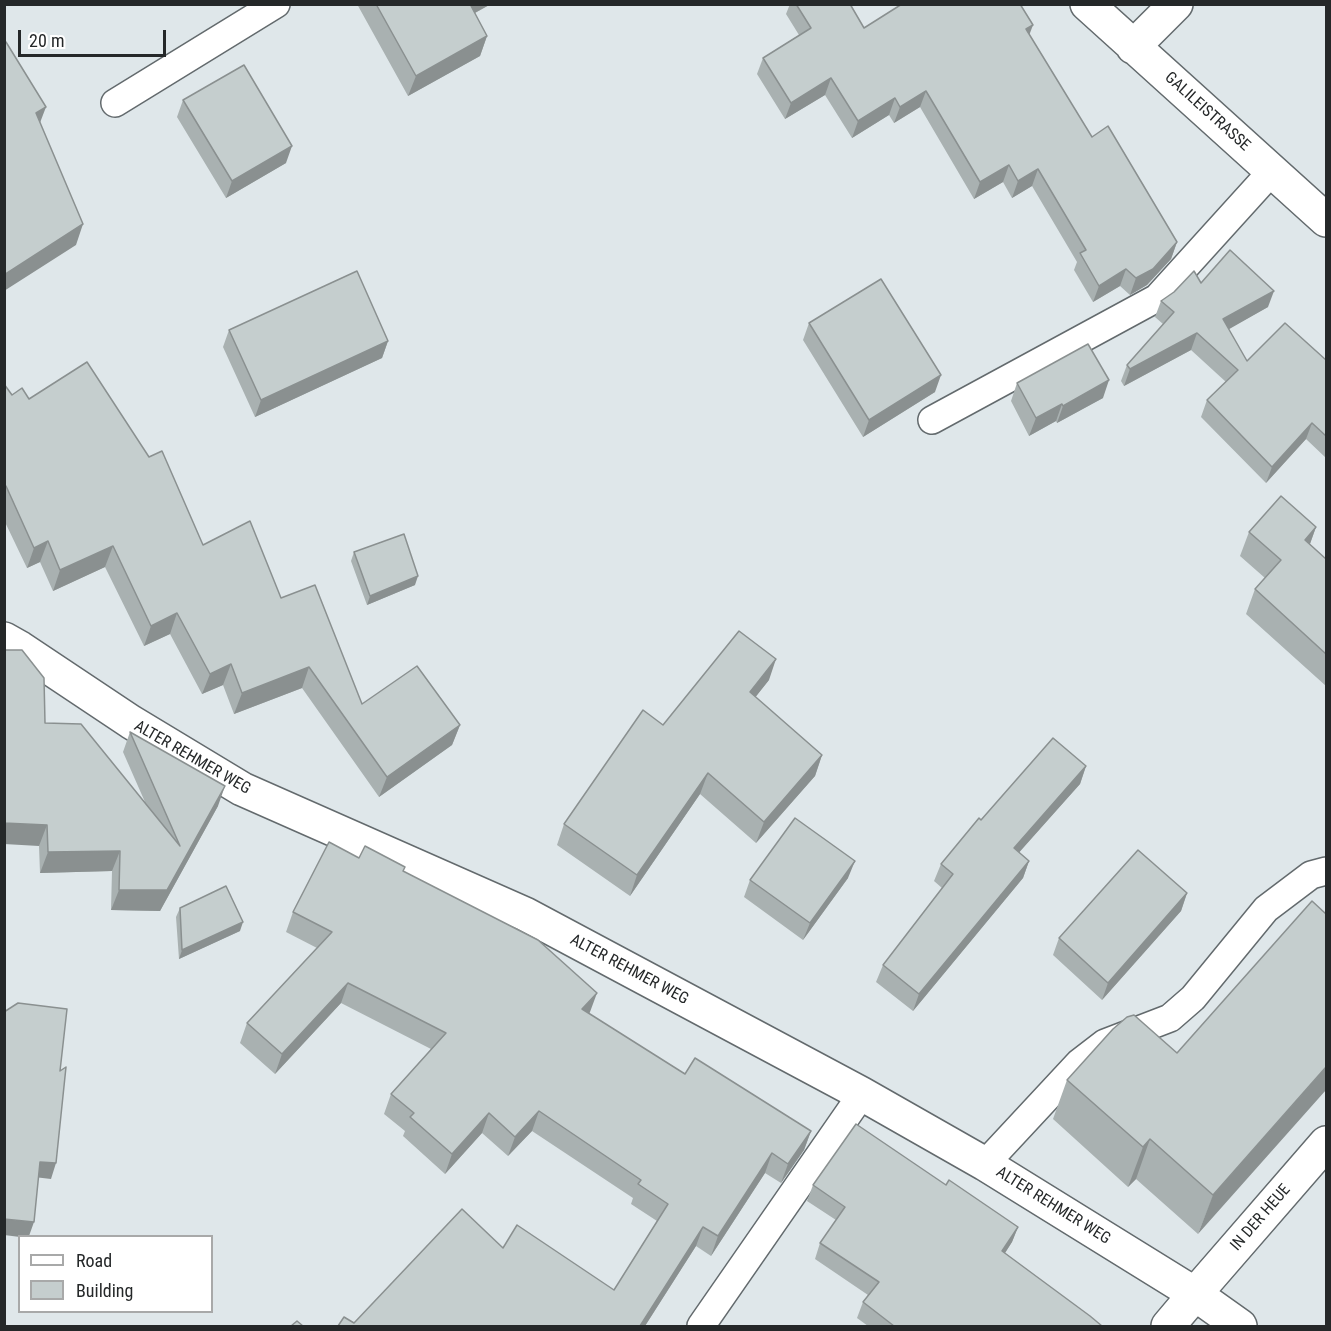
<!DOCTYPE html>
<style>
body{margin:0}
#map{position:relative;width:1331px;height:1331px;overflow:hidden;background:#dfe7ea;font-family:"Roboto Condensed",sans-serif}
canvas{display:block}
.frame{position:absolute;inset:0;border:6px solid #252829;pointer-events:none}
.legend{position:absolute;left:18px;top:1235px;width:195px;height:78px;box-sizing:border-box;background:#fff;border:2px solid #a8a9a9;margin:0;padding:8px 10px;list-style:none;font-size:18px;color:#252829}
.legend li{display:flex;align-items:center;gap:12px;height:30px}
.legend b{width:30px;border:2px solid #a8a9a9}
.scale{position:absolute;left:18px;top:30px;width:148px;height:27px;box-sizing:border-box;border:3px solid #252829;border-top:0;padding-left:8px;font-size:18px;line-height:21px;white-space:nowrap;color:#252829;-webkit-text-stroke:4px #fff;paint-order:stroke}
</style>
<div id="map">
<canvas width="1331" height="1331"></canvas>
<div class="frame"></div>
<ul class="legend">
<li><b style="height:8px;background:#fff"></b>Road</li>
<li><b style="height:16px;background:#c5cece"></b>Building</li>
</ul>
<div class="scale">20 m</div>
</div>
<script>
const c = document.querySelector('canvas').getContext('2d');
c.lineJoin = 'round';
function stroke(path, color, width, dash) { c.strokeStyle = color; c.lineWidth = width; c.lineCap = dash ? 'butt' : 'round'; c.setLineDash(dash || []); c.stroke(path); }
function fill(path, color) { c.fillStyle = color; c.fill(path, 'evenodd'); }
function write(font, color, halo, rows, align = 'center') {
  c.font = font + ' "Roboto Condensed",sans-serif'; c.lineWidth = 4.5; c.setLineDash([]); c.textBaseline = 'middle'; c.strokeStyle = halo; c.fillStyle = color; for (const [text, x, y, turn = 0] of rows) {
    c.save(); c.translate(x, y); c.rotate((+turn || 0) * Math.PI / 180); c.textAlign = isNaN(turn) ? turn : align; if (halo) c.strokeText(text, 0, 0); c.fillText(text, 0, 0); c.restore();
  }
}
const service = new Path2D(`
 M115 103 276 4
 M932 420 1157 298 1273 170
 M985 1164 1079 1063 1105 1043 1170 1018 1193 998 1266 909 1311 875 1326 871
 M701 1326 862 1094`);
const minor = new Path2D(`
 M1087 4 1326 220
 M1133 47 1176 4
 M4 639 20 648 131 722 242 789 525 914 862 1094 985 1164 1195 1294 1240 1326
 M1168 1326 1195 1294 1326 1143`);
const wall = new Path2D(`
 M357 4H491L475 13 487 36 480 56 408 96Z
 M790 4H850L864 28 1029 35 1092 137 1177 242 1171 259 1147 285 1130 295 1120 286 1093 302 1074 270 1077 262 1032 186 1012 198 1003 182 974 199 920 107 894 123 889 115 852 138 825 95 785 119 757 74 763 58 799 35 786 14Z
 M183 100 286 163 226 198 177 117Z
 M1201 283 1268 307 1228 329 1247 361 1326 360V458L1306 439 1266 483 1201 417 1207 400 1226 382 1191 350 1124 386 1121 381 1127 365 1163 324 1155 317 1161 301Z
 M809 323 935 392 863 437 803 340Z
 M229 330 388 341 382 358 255 417 223 347Z
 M1017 383 1103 398 1057 423 1056 421 1029 436 1011 401Z
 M4 384 12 395 29 399 203 545 281 598 362 704 460 725 452 745 379 797 302 688 234 714 223 685 202 694 170 634 144 646 105 567 53 591 40 562 27 568 4 520Z
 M1316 527 1310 544 1326 559V686L1246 614 1255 589 1265 578 1240 556 1249 532Z
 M354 552 415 585 367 605 351 561Z
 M769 680 755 697 822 755 815 776 756 843 700 794 630 896 557 845 564 824 663 725Z
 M45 723 145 802 123 752 130 732 218 806 160 911 111 910 112 871 40 873 39 846Z
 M1086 766 1080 784 1019 852 1029 861 1023 878 913 1011 876 982 883 965 942 888 934 881 941 864 981 820Z
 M359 858 404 871 590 1012 589 1014 685 1074 811 1131 804 1150 781 1183 765 1173 711 1256 696 1246 645 1326H338L354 1323 503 1248 614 1290 657 1221 631 1204 633 1198 532 1131 508 1156 482 1133 445 1174 403 1136 405 1131 384 1114 391 1094 431 1049 341 1003 275 1074 240 1043 247 1023 317 948 286 932 293 912Z
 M848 878 803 940 744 897 750 880Z
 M1187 893 1181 911 1102 1000 1053 955 1059 938Z
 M180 908 240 931 179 959 176 917Z
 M1326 914 1198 1234 1136 1179 1128 1187 1053 1119 1067 1080 1177 1053Z
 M813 1185H946L1018 1227 1012 1242 1005 1253 1102 1326H868L857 1318 863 1302 868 1295 815 1259 820 1243 836 1220 807 1201Z`);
const shadedWall = new Path2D(`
 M466 4H491L460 21Z
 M1033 25 1027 41 1026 29Z
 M487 36 480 56 408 96 416 76Z
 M831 78 825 95 785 119 791 103Z
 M926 91 920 107 894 123 900 107Z
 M895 98 889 115 852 138 858 121Z
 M46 107 38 128 36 113Z
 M292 146 286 163 226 198 232 181Z
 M1009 165 1003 182 974 199 980 182Z
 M1038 169 1032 186 1012 198 1018 181Z
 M83 224 76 245 4 291V275Z
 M1177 242 1171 259 1147 285 1130 295 1136 278Z
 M1126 269 1120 286 1093 302 1099 286Z
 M1274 291 1268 307 1217 336 1223 319Z
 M1197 333 1191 350 1124 386 1130 369Z
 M388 341 382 358 255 417 261 400Z
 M941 375 935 392 863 437 869 420Z
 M1109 380 1103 398 1057 423 1063 406Z
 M1062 404 1056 421 1029 436 1036 418Z
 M1312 423 1306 439 1266 483 1272 467Z
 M1316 527 1307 552 1305 540Z
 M48 541 40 562 27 568 34 548Z
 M113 546 105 567 53 591 60 570Z
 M418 576 415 585 367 605 370 596Z
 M177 613 170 634 144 646 151 626Z
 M776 659 769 680 743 713 750 692Z
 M231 664 223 685 202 694 210 674Z
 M309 667 302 688 234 714 242 693Z
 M460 725 452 745 379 797 387 777Z
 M822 755 815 776 756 843 764 822Z
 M1086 766 1080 784 1008 865 1014 848Z
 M708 773 700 794 630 896 637 875Z
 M225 786 218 806 160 911 111 910 119 890H167Z
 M4 823 47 825 39 846 4 844Z
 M120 851 112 871 40 873 48 852Z
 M855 861 848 878 803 940 810 923Z
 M1029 861 1023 878 913 1011 919 994Z
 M1187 893 1181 911 1102 1000 1108 983Z
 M243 922 240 931 179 959 182 950Z
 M348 983 341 1003 275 1074 282 1054Z
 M597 993 590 1012 575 1029 582 1009Z
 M1326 1067V1090L1198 1234 1213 1195Z
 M539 1111 532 1131 508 1156 515 1137Z
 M489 1113 482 1133 445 1174 452 1154Z
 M811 1131 804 1150 781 1183 788 1164Z
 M1150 1139 1136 1179 1128 1187 1143 1147Z
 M772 1153 765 1173 711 1256 718 1236Z
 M40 1162 56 1163 51 1179 34 1177Z
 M4 1219 34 1222 29 1236 20 1237 4 1235Z
 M703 1227 696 1246 645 1326H640Z
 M1018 1227 1012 1242 996 1267 1002 1251Z`);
const building = new Path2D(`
 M376 4H470L487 36 416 76Z
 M796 4H850L864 28 902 4H1020L1033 25 1026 29 1092 137 1108 126 1177 242 1153 269 1136 278 1126 269 1099 286 1080 253 1086 250 1038 169 1018 181 1009 165 980 182 926 91 900 107 895 98 858 121 831 78 791 103 763 58 811 28Z
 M6 42 46 107 36 113 83 224 4 275V43Z
 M244 65 292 146 232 181 183 100Z
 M1230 250 1274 291 1223 319 1247 361 1285 323 1326 360V436L1312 423 1272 467 1207 400 1238 370 1197 333 1130 369 1127 365 1174 312 1161 301 1174 292 1194 271 1201 283Z
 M357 271 388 341 261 400 229 330Z
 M881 279 941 375 869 420 809 323Z
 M1088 344 1109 380 1063 406 1062 404 1036 418 1017 383Z
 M87 362 149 457 162 451 203 545 250 521 281 598 315 585 362 704 417 666 460 725 387 777 309 667 242 693 231 664 210 674 177 613 151 626 113 546 60 570 48 541 34 548 6 486 4 487V384L12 395 22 388 29 399Z
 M1281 496 1316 527 1305 540 1326 559V654L1255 589 1281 560 1249 532Z
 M404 534 418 576 370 596 354 552Z
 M739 631 776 659 750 692 822 755 764 822 708 773 637 875 564 824 643 710 663 725Z
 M4 650H22L44 678 45 723 81 724 180 846 130 732 225 786 167 890H119L120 851 48 852 47 825 4 823Z
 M1053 738 1086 766 1014 848 1029 861 919 994 883 965 953 874 941 864 979 818 981 820Z
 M795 818 855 861 810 923 750 880Z
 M329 842 359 858 365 846 405 867 403 871 538 940 597 993 582 1009 685 1074 695 1058 811 1131 788 1164 772 1153 718 1236 703 1227 640 1326H338L344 1317 354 1323 462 1209 503 1248 517 1225 614 1290 668 1204 638 1184 641 1180 539 1111 515 1137 489 1113 452 1154 410 1117 414 1113 391 1094 446 1033 348 983 282 1054 247 1023 332 932 293 912Z
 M1138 850 1187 893 1108 983 1059 938Z
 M226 886 243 922 182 950 180 908Z
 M1312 901 1326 914V1067L1213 1195 1150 1139 1143 1147 1067 1080 1113 1029 1127 1017 1134 1015 1177 1053Z
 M18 1003 67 1009 60 1071 66 1067 56 1163 40 1162 34 1222 4 1219V1012Z
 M856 1124 946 1185 949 1180 1018 1227 1002 1251 1090 1316 1102 1326H894L863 1302 879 1282 820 1243 845 1207 813 1185Z
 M297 1321 303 1326H291Z`);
const streetNames = [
 ["GALILEISTRASSE",1207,112,42],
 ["ALTER REHMER WEG",192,758,30],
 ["ALTER REHMER WEG",629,970,28],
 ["ALTER REHMER WEG",1053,1206,32],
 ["IN DER HEUE",1261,1218,-49]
];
stroke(service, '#636a6d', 30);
stroke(minor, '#636a6d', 36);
stroke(service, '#fff', 27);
stroke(minor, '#fff', 33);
fill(wall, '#a9b1b1');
fill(shadedWall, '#8a9090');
fill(building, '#c5cece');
stroke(building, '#8a9090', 1.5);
write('16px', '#252829', '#fff', streetNames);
</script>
